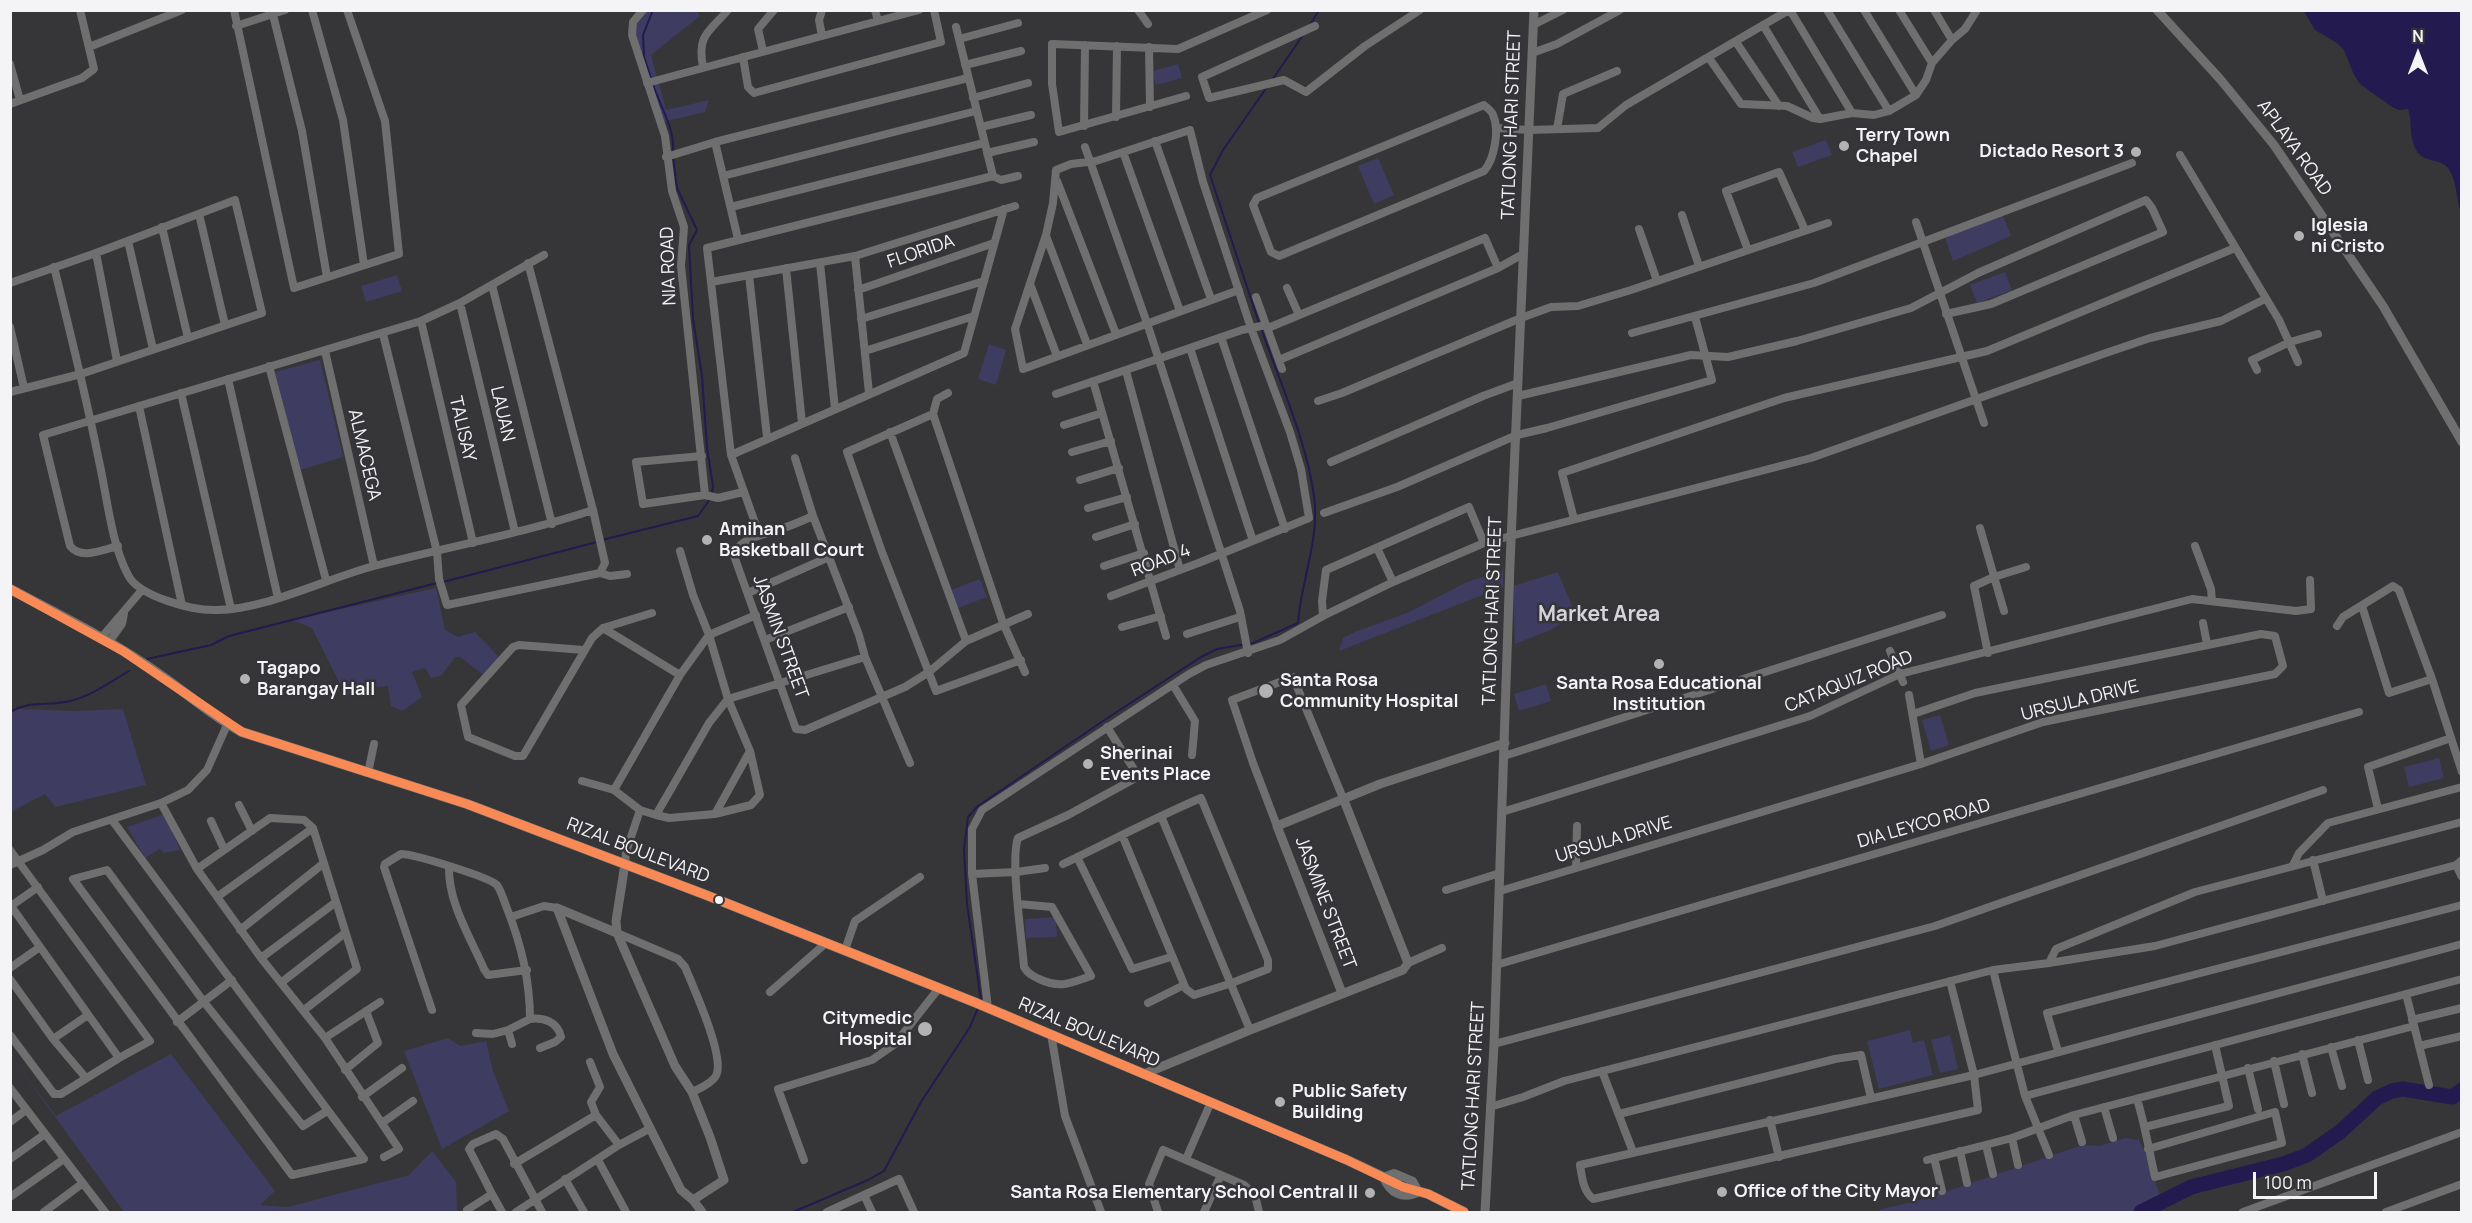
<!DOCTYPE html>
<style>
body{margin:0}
#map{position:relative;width:2472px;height:1223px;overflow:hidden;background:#363638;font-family:Manrope,sans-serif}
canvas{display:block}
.frame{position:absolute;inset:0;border:12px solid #f4f4f7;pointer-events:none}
.north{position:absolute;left:2388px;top:24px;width:60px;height:60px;-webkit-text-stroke:4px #353539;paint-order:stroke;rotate:0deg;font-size:16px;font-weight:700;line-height:24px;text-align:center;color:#f4f4f7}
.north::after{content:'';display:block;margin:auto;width:21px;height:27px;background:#f4f4f7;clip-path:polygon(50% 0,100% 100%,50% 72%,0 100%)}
.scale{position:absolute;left:2253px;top:1172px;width:124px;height:27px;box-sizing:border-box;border:3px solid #f4f4f7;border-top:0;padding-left:8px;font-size:18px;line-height:21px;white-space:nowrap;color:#f4f4f7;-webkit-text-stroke:4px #353539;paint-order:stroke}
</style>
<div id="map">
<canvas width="2472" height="1223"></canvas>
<div class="frame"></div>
<div class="north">N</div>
<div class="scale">100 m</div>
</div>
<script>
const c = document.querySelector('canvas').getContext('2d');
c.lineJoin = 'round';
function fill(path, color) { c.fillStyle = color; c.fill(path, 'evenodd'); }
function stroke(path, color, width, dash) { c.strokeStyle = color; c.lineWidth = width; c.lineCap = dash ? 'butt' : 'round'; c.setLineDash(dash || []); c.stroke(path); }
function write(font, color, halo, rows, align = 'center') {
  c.font = font + ' Manrope,sans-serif'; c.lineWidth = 5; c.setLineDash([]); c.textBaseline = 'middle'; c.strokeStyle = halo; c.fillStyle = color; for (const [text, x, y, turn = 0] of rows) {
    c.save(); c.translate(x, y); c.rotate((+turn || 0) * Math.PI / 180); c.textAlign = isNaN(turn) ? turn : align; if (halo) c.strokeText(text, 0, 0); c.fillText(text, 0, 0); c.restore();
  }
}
const green = new Path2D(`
 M643 11H697L700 16 651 55 666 110 709 100 705 112 658 123C647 89 621 44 643 11Z
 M1178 64 1182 78 1156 85 1152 71Z
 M1826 140 1832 155 1798 167 1792 152Z
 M1378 158 1394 195 1374 204 1358 166Z
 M2003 216 2011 236 1953 261 1945 237Z
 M2005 272 2012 290 1977 303 1970 285Z
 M397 275 402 291 366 302 361 286Z
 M989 344 1006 350 996 385 978 379Z
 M320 360 343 457 300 470 275 372Z
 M1503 571V587L1339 651 1343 638 1357 631 1407 613 1467 582Z
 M1558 572 1576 616 1548 631 1515 644 1513 586Z
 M980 579 987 597 958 608 951 590Z
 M436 588 445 630 458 637 475 632 501 659 485 676 460 657H455L442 675 431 678 425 668 412 672 422 697 402 711 391 706 388 686 360 689 346 696 312 628 292 620Z
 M1546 684 1551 701 1519 711 1514 694Z
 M19 709 74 711 123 709 146 785 55 807 45 794 11 812V713Z
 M1940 715 1949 745 1931 751 1922 720Z
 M2439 758 2444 778 2409 787 2404 767Z
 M165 814 180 850 164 853 160 849 145 858 127 827Z
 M1056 917 1057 937 1026 938 1025 919Z
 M1910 1030 1913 1043 1924 1040 1933 1075 1879 1089 1867 1041Z
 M1950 1035 1958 1069 1940 1073 1931 1040Z
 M448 1038 460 1046 486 1041 493 1071 509 1111 442 1149 404 1051Z
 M171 1054 275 1191 260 1205 288 1207 409 1175 432 1151 456 1182 457 1212H124L11 1056 56 1116Z
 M2125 1138 2139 1140 2145 1152 2161 1198 2133 1212H1877L1882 1209 1928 1198 2082 1145 2100 1146Z`);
const water = new Path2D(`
 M2304 11H2461V213C2456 200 2457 180 2448 168 2440 158 2423 163 2416 150 2408 135 2413 123 2408 109L2399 110 2392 107 2360 84 2354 75 2344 50 2337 43 2315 30Z`);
const stream = new Path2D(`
 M1310 25 1319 10
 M651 78 644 57 643 35 653 10
 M1272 80 1303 35
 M653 85C661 107 675 130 673 152
 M673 157 677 188 697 230 689 245 693 319 702 376 707 448 713 486 712 493
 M1259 323 1210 175 1223 150 1267 87
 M602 540 698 516 710 499
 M443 582 597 542
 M147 659 211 645 229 636 437 583
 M10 712C33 699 47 707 70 701 91 696 110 682 129 671
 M981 1000 967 904 964 849 968 817 978 806 1109 717 1201 657 1217 649 1253 643 1298 623C1301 581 1320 539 1314 496 1307 442 1279 380 1261 328
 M793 1212 868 1180 884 1171 921 1102 970 1027 978 1008`);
const river = new Path2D(`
 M2141 1212 2191 1187 2283 1164 2307 1155 2340 1132 2377 1098 2392 1091 2403 1089 2452 1097 2462 1090`);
const minor = new Path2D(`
 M234 10 294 288 399 254 385 121 347 10
 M312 10 343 120 364 265
 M643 10 633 22 632 35 665 136 672 191 684 227 681 266 705 495
 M822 10 819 20 822 36
 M875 10 878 21
 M1138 10 1148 24
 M1790 10 1852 113
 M1827 10 1889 111
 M1864 10 1916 95
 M1899 10 1932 63
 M1934 10 1952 40
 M273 15 302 131 327 277
 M1533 25 1563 10
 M1763 25 1820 119
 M236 26 285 10
 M1315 26 1202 77 1209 98 1284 80 1306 92 1365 46 1420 10
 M956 27 993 176
 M959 39 1018 23
 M1736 42 1779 106
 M89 47 182 10
 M1149 47 1150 107
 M763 51 758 29 774 10
 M1532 53 1557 44 1620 10
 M743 57 748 87 754 93 941 42 934 10
 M1709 58 1741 104 1787 106 1813 118 1820 119 1852 113 1874 115 1889 111 1916 95 1926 80 1932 63 1952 40 1965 29 1977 10
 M10 64 20 100
 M965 65 1021 51
 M703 67C697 35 708 33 728 10
 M647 83 919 10
 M1186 96 1059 132 1052 84V44L1178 49 1267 10
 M973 98 1028 83
 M10 104 82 78 94 69 80 10
 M1484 105C1487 108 1492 111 1493 115 1500 130 1494 160 1484 171L1279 256 1271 252 1253 205 1257 198Z
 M1116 117 1117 46
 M1084 126 1085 45
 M981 127 1031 115
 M1496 128 1529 130 1598 128 1626 105 1789 10
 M1557 129 1563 94 1617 71
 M1155 141 1211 299
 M715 142 738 239
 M1085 147 1147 323 1240 611 1248 653
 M1123 152 1180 311
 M987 153 1034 142
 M2180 155 2279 320 2298 362
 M666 157 715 142 968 78
 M723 176 976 111
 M1057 181 1116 334
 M731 207 984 143
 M199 214 225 325
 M1682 215 1699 266
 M1916 222 1984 423
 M162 227 188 338
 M1639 229 1657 281
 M1046 236 1087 344
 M128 241 153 349
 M1748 250 1726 191 1779 172 1805 230
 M96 253 117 361
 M855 256 869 393
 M820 263 835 409
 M54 267C70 331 86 396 99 461 107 496 111 543 128 575 139 597 194 611 217 610 267 609 325 579 374 566 446 547 521 534 593 510
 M786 268 802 423
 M749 275 767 437
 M711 282 855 256 1015 206
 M10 283 96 253 235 200 262 313 81 374 10 392
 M1030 284 1057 356
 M492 285 552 524
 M1287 288 1299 315
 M858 290 994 243
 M1256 297 1282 369
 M460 303 515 532
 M861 319 984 281
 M421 321 473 543
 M10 327 24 388
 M1268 328 1485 238 1498 268
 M1632 333 1814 283 2132 163
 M383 334 437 552 439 579 447 605 600 573 605 563 593 510 528 263
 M1221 337 1285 529
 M1190 348 1253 541
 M325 351 374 566
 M865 351 974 316
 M1279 360 1498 268 1523 254
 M269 366 326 580
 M2257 370 2252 360 2290 342 2318 334
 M1126 371 1180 570
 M228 379 278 598
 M1093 381 1166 636
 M181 393 231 609
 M948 393 937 399 933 414 1003 623 1025 672
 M1056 394 1242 330 1266 325
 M1518 396 1691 355 1728 357 1797 341 1911 308 1978 273 2146 200 2152 208 2163 232 1991 304 1946 314
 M1318 401 1342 393 1521 318 1551 307 1578 306 1631 290 1828 223
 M139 406 182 605
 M933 414 847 452 882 552 936 691 1021 660
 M1064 425 1102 413
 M890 432 966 641
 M1072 452 1111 441
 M731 455 964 353 1004 209
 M702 456 636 462 643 504 705 495 718 498 743 492
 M795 458 813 516 859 635 865 657 910 763
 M1331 462 1483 396 1518 383
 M1080 480 1119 468
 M1088 508 1127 497
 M1324 513 1397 487 1517 435 1547 428 1712 380 1695 317
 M813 516C802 521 790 526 778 530 758 537 747 535 733 553L796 729 805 730 905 687 929 672 966 641 1028 614
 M1574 519 1562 473 1784 398 1987 351 2235 248
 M1980 528 2004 611
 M759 534 731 455 707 248 993 176 1001 180 1018 176
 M1096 537 1135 524
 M118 546C102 550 81 560 70 546L43 435 421 321 460 303 544 255
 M2195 546 2211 589 2212 601
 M1377 548 1393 582
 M1104 566 1144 553
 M600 573 610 576 627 574
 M748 593 829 557
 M1111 596 1201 562 1309 518 1301 469 1290 432 1251 328 1203 182 1190 130 1096 161 1071 164 1056 170 1053 203 1046 235 1015 329 1023 369 1239 290
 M2362 606 2389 693 2432 679
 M1323 616 1322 601 1326 570 1469 507 1484 543
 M2203 623 2207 644
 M2337 626 2343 617 2393 586 2399 590 2432 679 2462 772
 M1122 627 1161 616
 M603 628 680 675
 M1187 634 1240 617
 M101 638 142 590
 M765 640 849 607
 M109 642 122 624 124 613
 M584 650 519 645 513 647 461 705 468 737 515 756H523L592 638 603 628 652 613
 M1890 651 1903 682
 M1988 653 1974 586 1994 577 2026 567
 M1173 685 1195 721 1192 755
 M1909 695 1921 764
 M1504 756 1942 615
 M368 773 374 744
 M582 781 614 790 640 810 656 815 709 723 728 699 865 657
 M614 790 680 675 709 635 756 615
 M161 803 197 869 261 958 325 1038 399 1149 384 1157
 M239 805 252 831
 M2378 809 2368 767 2451 738
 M1502 812 1810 716 1900 674 2192 599 2296 611 2311 609 2310 580
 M715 814 751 805 760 795 750 751
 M656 815 669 818 715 814 750 751 728 699 709 635 693 595 680 551
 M1161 816 1250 1030
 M112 820 364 1159 292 1175 73 879 107 870 204 1002 303 1126 327 1111
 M211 821 224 849
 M1277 826 1253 763 1232 700 1293 677 1343 798
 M10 850 150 1041 119 1058 61 1094H54L10 1035
 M1077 857 1132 969 1171 957
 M2313 860 2323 901
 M625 864 626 852 640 810
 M1063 864C1109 842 1154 818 1201 798L1268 960V969L1229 984 1194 995 1186 989 1122 835
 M10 865 43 850 73 832 161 803 188 790 207 770 227 725
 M2293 865 2299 853 2328 823 2462 787
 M2456 865 2462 877
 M449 867C448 902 470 937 484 969L488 975 527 970
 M1576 867 1577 826
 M197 869 270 818 304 820 313 828 357 969 304 1010
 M972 874 1016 872 1045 868
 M38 887 11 906 119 1058
 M1446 890 1500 873
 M1500 891 1921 764 2043 722 2275 674 2283 666 2275 636 2261 634 1975 693 1913 714
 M217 897 313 828
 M1019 904 1052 907 1091 976C1070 983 1061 989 1039 979 1033 976 1028 974 1024 967 1022 940 1010 859 1018 838L1068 815 1134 779 1135 771 1107 727
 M511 917 544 906 557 908
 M240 930 324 863
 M617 933 678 959 685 967C694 989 723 1052 717 1073 715 1082 700 1088 692 1092
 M845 950 855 921 920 877
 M261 958 336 902
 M1408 963 1442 948
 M2049 963 2056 949 2195 892 2462 822
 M1496 965 2359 712
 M10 968 40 947
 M1993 970 2025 1096 2049 1155
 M10 979 53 1039 86 1078
 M1950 981 1974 1075 1978 1110 1593 1199C1583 1191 1582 1177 1580 1165L1974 1075 2462 944
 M282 982 345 933
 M770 992 826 943
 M2406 994 2429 1085
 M1148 1003 1184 985
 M988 1008 972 874V829L982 810 1189 674 1206 665 1280 640 1323 616 1393 582 1484 543 1811 458 2103 354 2150 338 2221 321 2265 299
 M432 1010 384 867 385 864 401 854C414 854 489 877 497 885 501 891 504 900 506 906 521 943 530 979 530 1019L508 1030
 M530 1019C544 1017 558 1022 561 1037L555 1042 540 1048
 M2412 1020 2462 1008
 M177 1022 232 980
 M476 1033 493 1034 508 1030 512 1044
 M1051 1034 1065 1116 1101 1212
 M325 1038 380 1002
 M53 1039 88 1015
 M2358 1040 2368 1080
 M1494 1044 1935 926 2323 790
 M2419 1046 2462 1036
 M2331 1047 2342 1086
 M2058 1051 2047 1013 2462 905
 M2302 1054 2312 1093
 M2274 1061 2284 1104
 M590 1062 600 1087 591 1102 596 1115 619 1145
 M2248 1068 2258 1109
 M345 1070 378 1043 366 1011
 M1602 1071 1633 1152
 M10 1088 105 1212
 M2025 1096 2462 979
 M362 1097 402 1068
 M2137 1099C2145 1125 2149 1150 2155 1177L2282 1143 2275 1112 2148 1149
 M1490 1107 1523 1097 1564 1081 1993 970 2049 963 2155 946 2456 865 2462 860
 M2104 1107 2113 1138
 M1619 1114 1835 1059 1861 1055 1871 1098
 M2074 1115 2082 1142
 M1770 1120 1779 1157
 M10 1122 26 1110
 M382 1123 413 1101
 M2145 1127 2229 1106 2215 1045
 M2012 1138 2018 1165
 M1986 1145 1993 1174
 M1960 1151 1967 1183
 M1934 1158 1942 1191
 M10 1159 45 1134
 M1186 1159 1211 1102
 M598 1160 626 1212
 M804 1160 778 1089 872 1060 895 1044 939 988
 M1927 1160 2012 1138 2074 1115 2414 1026
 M514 1164 596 1115
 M1394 1173 1413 1181 1419 1192C1403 1201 1389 1193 1383 1177Z
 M565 1179 584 1212
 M492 1194 469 1149 473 1144 496 1134 503 1139 542 1212
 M864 1195 872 1212
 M10 1197 64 1159
 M467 1210 492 1194 502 1212
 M44 1212 83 1183
 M516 1212 619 1145 649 1129
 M827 1212 899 1179 914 1212
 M1158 1212 1149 1184 1163 1150 1244 1185 1255 1195 1259 1212
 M1204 1212 1221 1175
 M2243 1212 2462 1132
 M2386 1212 2462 1184`);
const tertiary = new Path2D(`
 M2157 10 2220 79 2274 145 2383 306 2462 442
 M625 864 616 921 617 933 675 1066 692 1092 710 1137 724 1180 693 1200
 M557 908 613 1054 681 1190 693 1200 702 1212
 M557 908 617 933
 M1342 993 1277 826 1380 784 1505 743
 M1144 1074 1250 1030 1403 970 1408 963 1343 798
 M1485 1212 1494 1044 1510 564 1534 10`);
const secondary = new Path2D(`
 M10 589C61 616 112 641 159 674 187 693 212 716 242 732L467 804 706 895 974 1002 1347 1160 1398 1184
 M1403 1187 1428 1194 1464 1212`);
const bus1 = new Path2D(`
 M10 589 123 651 242 732 467 804 706 895 974 1002 1347 1160 1403 1187 1428 1194 1464 1212`);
const markers = [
 [1844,146,6,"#b2b2b4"],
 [2136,152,6,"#b2b2b4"],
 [2299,236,6,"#b2b2b4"],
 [707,540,6,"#b2b2b4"],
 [1659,664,6,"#b2b2b4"],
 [245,679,6,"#b2b2b4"],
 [1266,691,8,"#b2b2b4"],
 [1088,764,6,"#b2b2b4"],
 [719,900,5,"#f4f4f7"],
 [925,1029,8,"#b2b2b4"],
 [1280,1102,6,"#b2b2b4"],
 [1722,1192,6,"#b2b2b4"],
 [1370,1193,6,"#b2b2b4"]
];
const streetNames = [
 ["TATLONG HARI STREET",1512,125,-88],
 ["APLAYA ROAD",2294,148,54],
 ["FLORIDA",921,252,-19],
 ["NIA ROAD",669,266,-92],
 ["LAUAN",502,414,77],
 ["TALISAY",462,429,77],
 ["ALMACEGA",364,455,77],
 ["ROAD 4",1161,561,-21],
 ["TATLONG HARI STREET",1493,611,-88],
 ["JASMIN STREET",780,637,70],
 ["CATAQUIZ ROAD",1849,682,-22],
 ["URSULA DRIVE",2080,701,-14],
 ["DIA LEYCO ROAD",1924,824,-16],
 ["URSULA DRIVE",1614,840,-17],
 ["RIZAL BOULEVARD",638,851,21],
 ["JASMINE STREET",1325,903,69],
 ["RIZAL BOULEVARD",1089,1033,23],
 ["TATLONG HARI STREET",1474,1096,-87]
];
const poiNames = [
 ["Terry Town",1856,136],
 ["Chapel",1856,157],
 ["Dictado Resort 3",2124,152,"right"],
 ["Iglesia",2311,226],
 ["ni Cristo",2311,247],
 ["Amihan",719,530],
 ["Basketball Court",719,551],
 ["Tagapo",257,669],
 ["Barangay Hall",257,690],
 ["Santa Rosa",1280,681],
 ["Community Hospital",1280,702],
 ["Santa Rosa Educational",1659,684,"center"],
 ["Institution",1659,705,"center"],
 ["Sherinai",1100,754],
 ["Events Place",1100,775],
 ["Citymedic",912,1019,"right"],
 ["Hospital",912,1040,"right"],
 ["Public Safety",1292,1092],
 ["Building",1292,1113],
 ["Office of the City Mayor",1734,1192],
 ["Santa Rosa Elementary School Central II",1358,1193,"right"]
];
const quarterNames = [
 ["Market Area",1599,615]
];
fill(green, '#3e3c60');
fill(water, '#231a50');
stroke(stream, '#231a50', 2);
stroke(river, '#231a50', 15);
stroke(minor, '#6f6f6f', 8);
stroke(tertiary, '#6f6f6f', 9);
stroke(secondary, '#727273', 10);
stroke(bus1, '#f98a56', 9);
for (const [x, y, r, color] of markers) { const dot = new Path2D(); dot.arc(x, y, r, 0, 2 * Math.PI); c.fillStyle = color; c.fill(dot); stroke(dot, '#353539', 2); }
write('18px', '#f4f4f7', '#353539', streetNames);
write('bold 18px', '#f4f4f7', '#353539', poiNames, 'left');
write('bold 21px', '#d4d4d9', '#353539', quarterNames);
</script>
